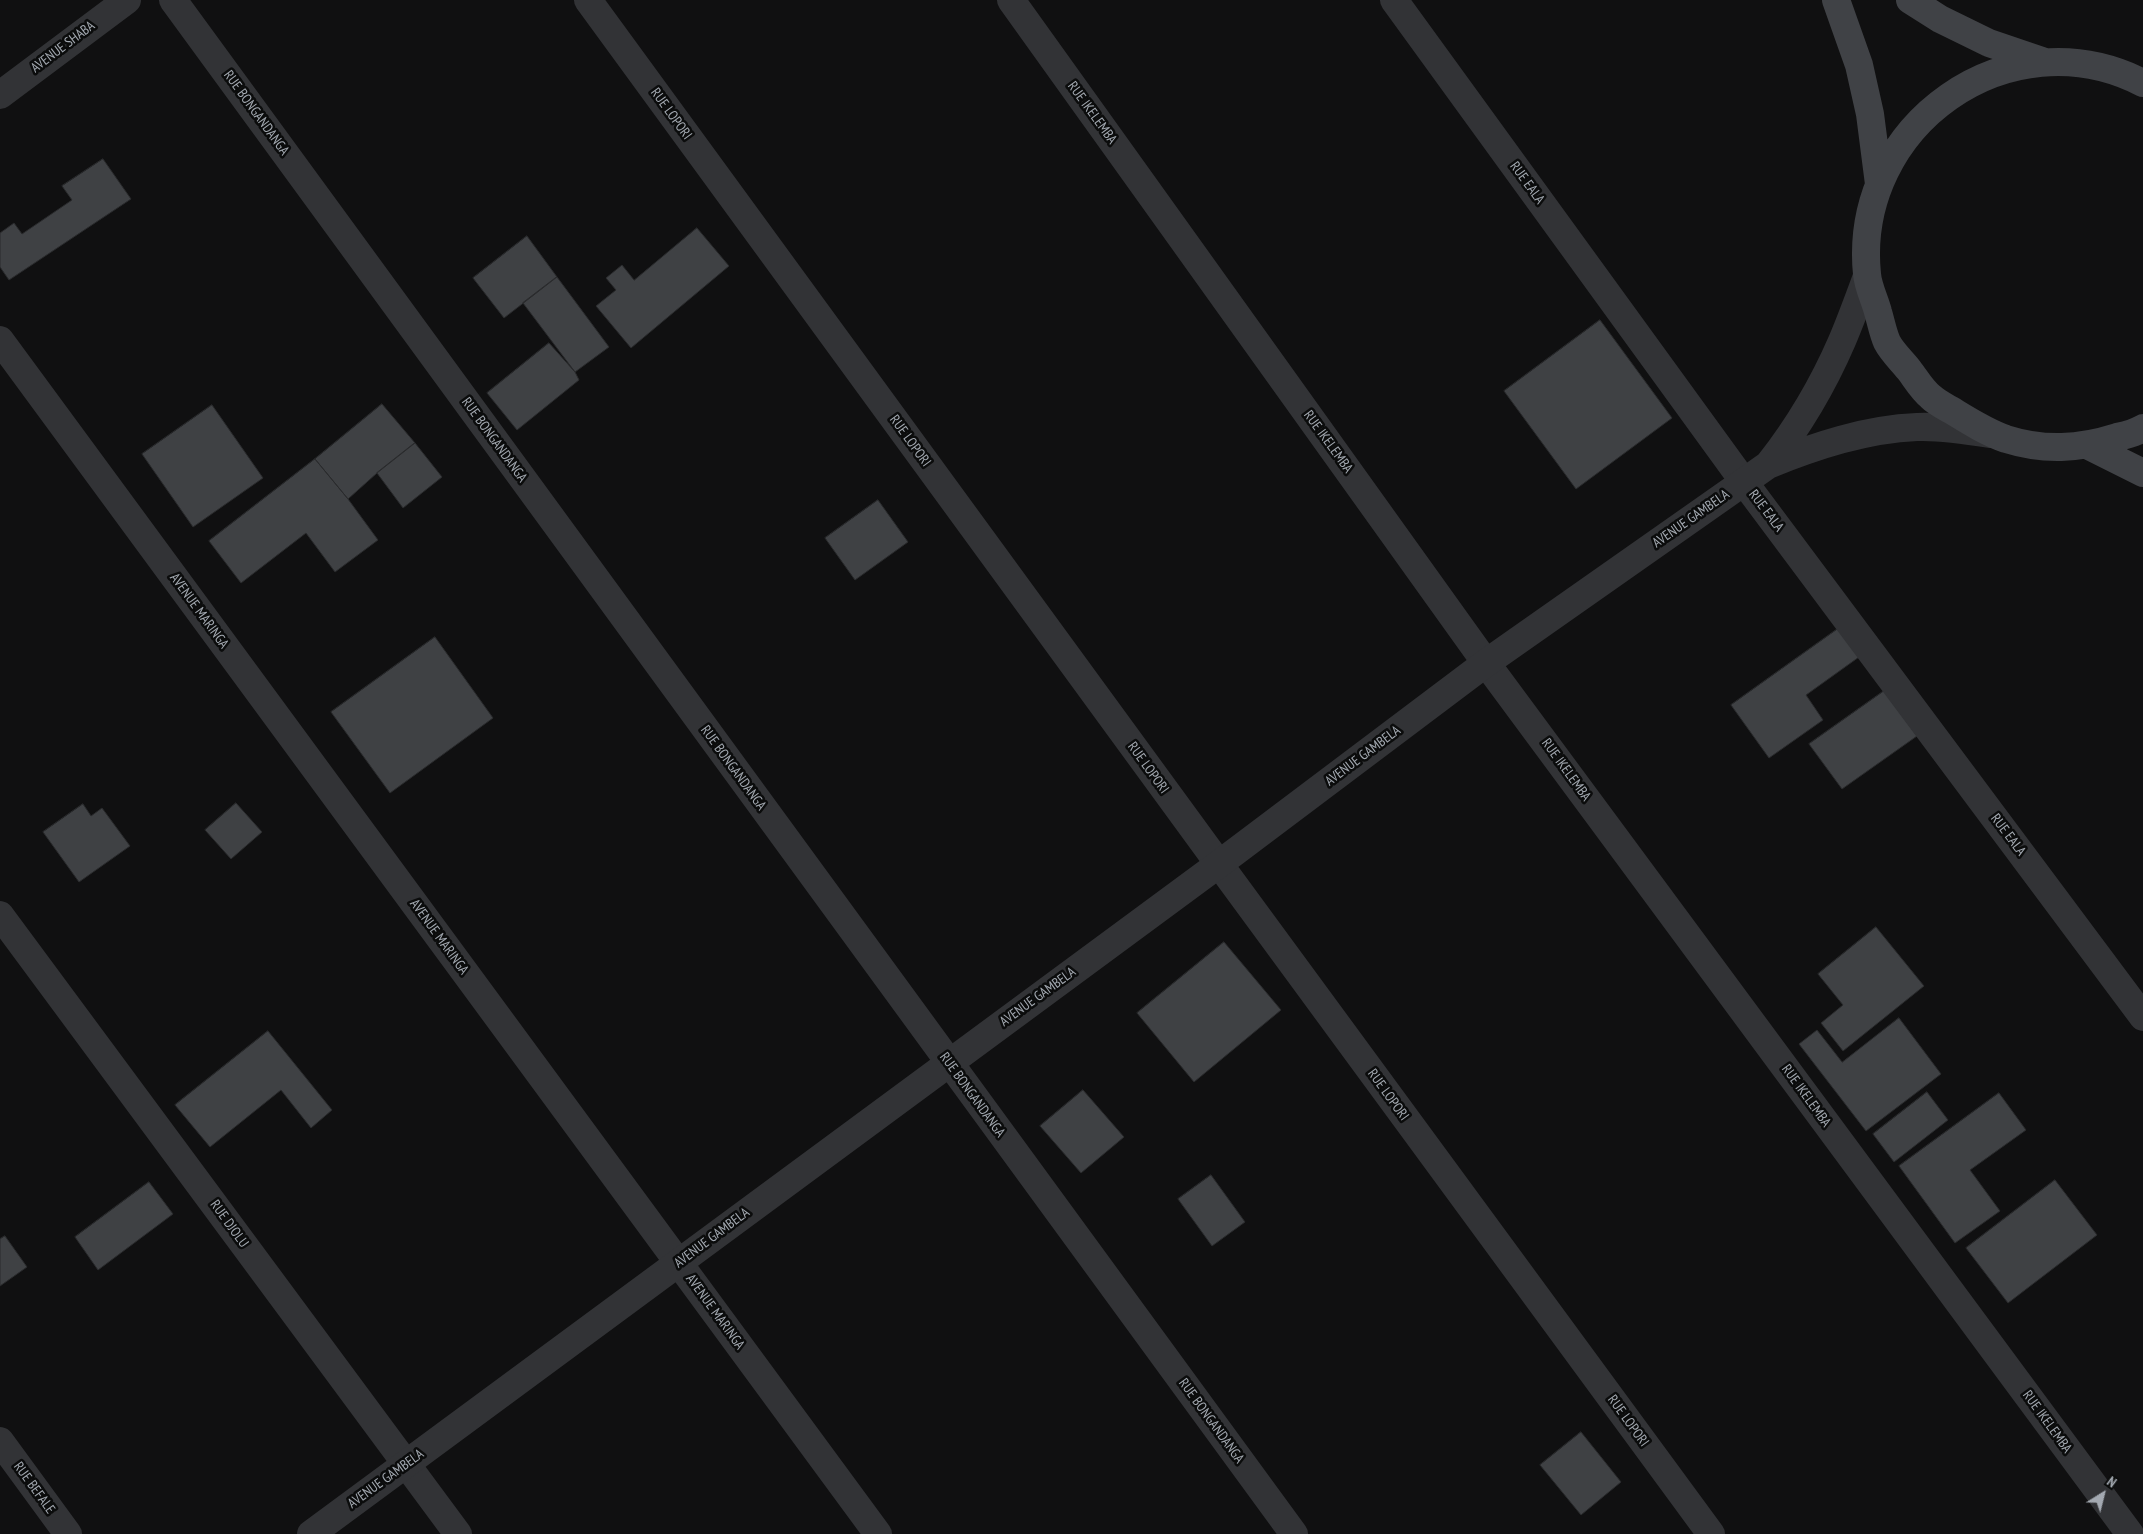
<!DOCTYPE html>
<style>
body{margin:0}
#map{position:relative;width:2143px;height:1534px;overflow:hidden;background:#101011;font-family:"PT Sans Narrow",sans-serif}
canvas{display:block}
.north{position:absolute;left:2078px;top:1469px;width:50px;height:50px;-webkit-text-stroke:4px #0b0c0c;paint-order:stroke;rotate:36deg;font-size:14px;font-weight:700;line-height:20px;text-align:center;color:#a3a9b1}
.north::after{content:'';display:block;margin:auto;width:18px;height:22px;background:#a3a9b1;clip-path:polygon(50% 0,100% 100%,50% 72%,0 100%)}
</style>
<div id="map">
<canvas width="2143" height="1534"></canvas>
<div class="north">N</div>
</div>
<script>
const c = document.querySelector('canvas').getContext('2d');
c.lineJoin = 'round';
function fill(path, color) { c.fillStyle = color; c.fill(path, 'evenodd'); }
function stroke(path, color, width, dash) { c.strokeStyle = color; c.lineWidth = width; c.lineCap = dash ? 'butt' : 'round'; c.setLineDash(dash || []); c.stroke(path); }
function write(font, color, halo, rows, align = 'center') {
  c.font = font + ' "PT Sans Narrow",sans-serif'; c.lineWidth = 5; c.setLineDash([]); c.textBaseline = 'middle'; c.strokeStyle = halo; c.fillStyle = color; for (const [text, x, y, turn = 0] of rows) {
    c.save(); c.translate(x, y); c.rotate((+turn || 0) * Math.PI / 180); c.textAlign = isNaN(turn) ? turn : align; if (halo) c.strokeText(text, 0, 0); c.fillText(text, 0, 0); c.restore();
  }
}
const building = new Path2D(`
 M103 159 131 199 9 280 0 267V233L14 223 22 234 72 200 62 186Z
 M697 228 729 266 631 348 596 306 616 290 606 278 622 265 634 280Z
 M527 236 557 277 504 318 473 278Z
 M557 277 609 347 575 372 523 303Z
 M1600 320 1672 418 1576 489 1504 391Z
 M549 343 575 372 579 380 517 430 487 393Z
 M382 404 415 443 377 473 348 499 315 459Z
 M212 405 263 478 193 527 142 454Z
 M415 443 442 477 403 508 377 473Z
 M315 459 348 499 378 540 335 572 306 533 241 583 209 541Z
 M878 500 908 542 855 580 825 538Z
 M1839 628 1859 657 1806 695 1823 720 1769 758 1731 705Z
 M435 637 493 718 390 793 331 712Z
 M1884 691 1917 736 1842 789 1809 744Z
 M236 803 262 832 231 859 205 830Z
 M83 804 91 816 102 808 130 846 79 882 43 832Z
 M1876 927 1924 986 1843 1051 1821 1023 1843 1005 1818 974Z
 M1224 942 1281 1010 1194 1082 1137 1013Z
 M1899 1018 1941 1074 1866 1131 1799 1044 1817 1030 1842 1062Z
 M268 1031 332 1110 311 1128 281 1090 210 1147 175 1105Z
 M1083 1090 1124 1137 1081 1173 1040 1126Z
 M1927 1092 1948 1120 1894 1162 1873 1134Z
 M1999 1093 2026 1130 1970 1170 2000 1211 1955 1243 1899 1166Z
 M1211 1175 1245 1222 1212 1246 1178 1199Z
 M2055 1180 2097 1235 2008 1303 1966 1248Z
 M149 1182 173 1214 98 1270 75 1237Z
 M5 1236 27 1267 0 1286V1239Z
 M1581 1432 1621 1482 1581 1515 1540 1465Z`);
const minor = new Path2D(`
 M173 0 1294 1534
 M588 0 1219 864 1711 1534
 M1011 0 1486 663 2130 1534
 M1394 0 1744 482 2143 1017
 M0 340 878 1534
 M0 915 458 1534
 M0 1441 68 1534`);
const tertiary = new Path2D(`
 M0 95 127 0
 M1769 464C1798 427 1823 385 1842 341 1851 320 1859 298 1867 276
 M311 1534 1219 864 1486 663 1768 465C1815 446 1866 429 1917 427 1941 426 1966 430 1990 434`);
const secondary = new Path2D(`
 M1836 0 1859 65 1870 114 1879 184
 M1910 0 1940 19 1989 43 2042 61
 M2143 83C2009 14 1852 125 1867 274 1868 287 1875 300 1878 312 1881 322 1883 333 1887 342 1892 352 1902 361 1909 370 1916 379 1922 390 1931 397 1936 402 1944 406 1951 410 1969 421 1986 432 2006 439 2044 451 2079 449 2117 437 2126 435 2135 433 2143 428
 M2089 446 2143 473`);
const streetNames = [
 ["AVENUE SHABA",63,47,-37],
 ["RUE BONGANDANGA",256,113,54],
 ["RUE IKELEMBA",1092,113,54],
 ["RUE LOPORI",671,114,54],
 ["RUE EALA",1527,183,54],
 ["RUE BONGANDANGA",494,440,54],
 ["RUE LOPORI",910,441,54],
 ["RUE IKELEMBA",1328,442,54],
 ["RUE EALA",1766,511,53],
 ["AVENUE GAMBELA",1691,519,-35],
 ["AVENUE MARINGA",199,611,54],
 ["AVENUE GAMBELA",1363,756,-37],
 ["RUE BONGANDANGA",733,768,54],
 ["RUE LOPORI",1148,768,54],
 ["RUE IKELEMBA",1566,770,54],
 ["RUE EALA",2008,835,53],
 ["AVENUE MARINGA",439,937,54],
 ["AVENUE GAMBELA",1038,997,-36],
 ["RUE BONGANDANGA",972,1095,54],
 ["RUE LOPORI",1388,1095,54],
 ["RUE IKELEMBA",1806,1096,54],
 ["RUE DJOLU",229,1224,54],
 ["AVENUE GAMBELA",712,1238,-37],
 ["AVENUE MARINGA",715,1312,54],
 ["RUE BONGANDANGA",1211,1421,54],
 ["RUE LOPORI",1628,1421,54],
 ["RUE IKELEMBA",2047,1422,54],
 ["AVENUE GAMBELA",386,1479,-36],
 ["RUE BEFALE",34,1488,54]
];
fill(building, '#3f4144');
stroke(building, '#2a2b2d', 1);
stroke(minor, '#323336', 28);
stroke(tertiary, '#323336', 28);
stroke(secondary, '#404246', 28);
write('14px', '#a3a9b1', '#0b0c0c', streetNames);
</script>
